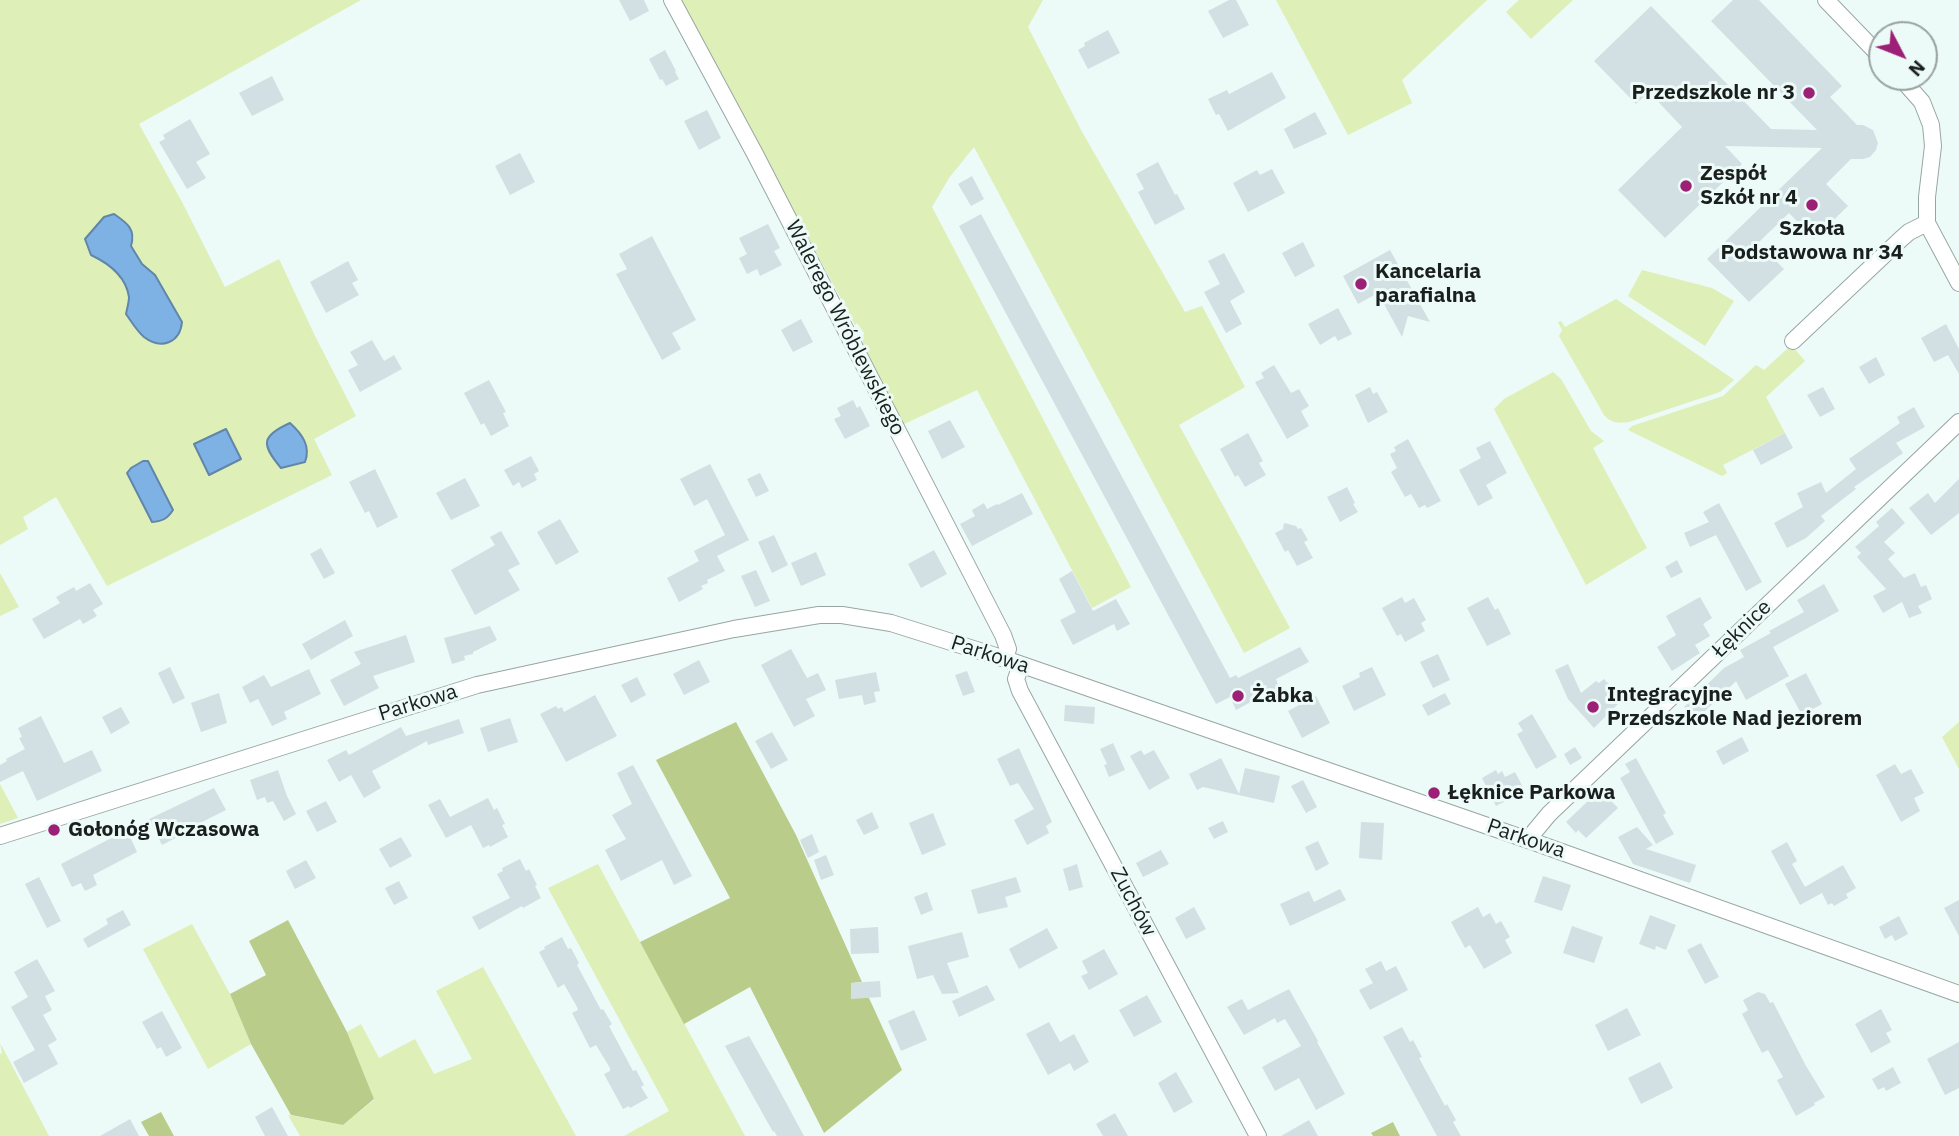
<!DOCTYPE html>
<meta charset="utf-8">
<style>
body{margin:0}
#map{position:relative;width:1959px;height:1136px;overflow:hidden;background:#ecfaf8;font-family:"IBM Plex Sans",sans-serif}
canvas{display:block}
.north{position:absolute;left:1868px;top:21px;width:70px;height:70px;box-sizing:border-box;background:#ecfaf8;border:2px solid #98a2a1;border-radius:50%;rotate:132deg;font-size:19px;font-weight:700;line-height:28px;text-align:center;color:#1a1f1e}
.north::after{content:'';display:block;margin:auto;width:24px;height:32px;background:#9c2076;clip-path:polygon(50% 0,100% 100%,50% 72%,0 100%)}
</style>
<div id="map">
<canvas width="1959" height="1136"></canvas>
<div class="north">N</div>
</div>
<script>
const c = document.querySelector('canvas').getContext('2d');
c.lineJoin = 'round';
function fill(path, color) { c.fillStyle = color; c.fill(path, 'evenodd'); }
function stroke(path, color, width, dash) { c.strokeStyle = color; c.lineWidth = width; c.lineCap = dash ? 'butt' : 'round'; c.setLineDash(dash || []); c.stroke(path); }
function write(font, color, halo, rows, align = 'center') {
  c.font = font + ' "IBM Plex Sans",sans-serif'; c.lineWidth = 6; c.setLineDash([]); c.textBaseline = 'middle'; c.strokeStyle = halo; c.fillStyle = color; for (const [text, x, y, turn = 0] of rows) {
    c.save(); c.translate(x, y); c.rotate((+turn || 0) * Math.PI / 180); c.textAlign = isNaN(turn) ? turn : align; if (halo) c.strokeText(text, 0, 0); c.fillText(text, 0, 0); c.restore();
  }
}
const green = new Path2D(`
 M0 0H361L139 124 182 202 225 287 279 259 315 336 356 416 314 439 332 475 107 586 56 497 23 517 28 529 0 545Z
 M681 0H1043L1028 27 1081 130 1185 312 1202 306 1245 387 1179 425 1290 628 1244 653 974 147 949 178 932 207 1131 587 1092 608 977 390 900 426 861 349 864 333 857 323 855 325Z
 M1276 0H1487L1402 80 1412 103 1348 135Z
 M1519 0H1573L1531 39 1506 12Z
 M1642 270 1712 288 1734 301 1705 346 1628 296Z
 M1616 299 1733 379 1734 380 1720 392 1629 422C1618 423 1612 424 1604 415L1559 336 1562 330 1558 322 1561 321 1565 327Z
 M1793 347 1805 361 1766 397 1785 433 1723 465 1727 473 1722 476 1628 430 1632 426 1723 396 1756 365 1764 370 1787 349Z
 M1553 372 1561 379 1591 431 1604 441 1593 448 1647 548 1586 585 1494 409 1504 399Z
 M0 573 19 607 0 616Z
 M1959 722V769L1942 737Z
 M0 784 18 818 0 824Z
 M598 864 745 1136H624L669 1111 548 888Z
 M192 924 230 994 251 1044 208 1069 143 949Z
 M483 967 576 1136H300L288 1115 343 1125 374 1100 347 1032 361 1024 379 1058 415 1039 434 1074 472 1059 436 991Z
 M0 1043 5 1052 49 1136H0V1054L2 1053Z`);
const forest = new Path2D(`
 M736 722 796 835 862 982 851 983V998H869L902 1070 824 1133 750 987 684 1024 640 942 730 898 656 760Z
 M288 920 347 1032 374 1099 343 1125 291 1115 251 1044 230 994 266 975 249 941Z
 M161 1112 174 1136H149L141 1122Z
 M1393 1122 1400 1136H1373L1371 1133Z`);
const water = new Path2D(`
 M114 214C127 223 136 229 131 246L142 264 155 275 182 322C180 343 161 350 144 337 137 331 131 321 126 314 127 309 129 302 129 297 126 276 108 263 91 255L85 239 104 217Z
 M290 423C302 434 311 446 305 462L281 468C261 444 261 436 290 423Z
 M226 429 241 459 209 475 194 444Z
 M143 461H148L173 510C167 519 163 521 152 522L127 473 131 468Z`);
const building = new Path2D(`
 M619 0H644L649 11 630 21Z
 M1229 0H1236L1249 25 1223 38 1208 11Z
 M1733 0H1759L1842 86 1830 97 1857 125H1863L1873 130 1878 143 1876 150 1870 157 1863 159H1851L1826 184 1848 206 1814 239 1789 213 1758 243 1784 269 1749 302 1707 259 1822 148 1725 146 1742 164 1665 238 1618 190 1682 127 1649 92 1636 104 1594 61 1651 6 1771 129 1817 130 1711 21Z
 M1108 30 1120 53 1088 69 1078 50 1085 46 1084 43Z
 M665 50 676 71 675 72 679 79 666 86 662 79 660 80 649 59Z
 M1272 72 1286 98 1228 131 1219 114 1216 115 1208 99 1227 90 1229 94Z
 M272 76 284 100 252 116 239 93Z
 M707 110 721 138 699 150 684 121Z
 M1315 112 1327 134 1294 149 1284 129Z
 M190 119 210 154 196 162 206 178 187 189 159 142 165 139 163 135Z
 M520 153 535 182 510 195 495 166Z
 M1158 162 1175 195 1177 194 1185 209 1155 225 1138 192 1144 189 1136 174Z
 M1272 169 1285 193 1248 212 1233 183 1257 170 1260 175Z
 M972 176 984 199 971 206 958 184Z
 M981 214 1230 678 1236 675 1238 678 1300 647 1309 662 1276 679 1279 687 1236 710 1230 697 1216 704 959 226Z
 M768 224 780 248 774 251 782 265 760 276 757 269 747 274 739 258 747 254 739 238Z
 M652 236 696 320 672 333 681 349 662 360 616 274 627 269 619 254Z
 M1303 242 1315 266 1295 277 1282 253Z
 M1390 250 1430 322 1408 316 1402 337 1378 293 1358 304 1343 276Z
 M1224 253 1245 292 1230 301 1242 324 1226 333 1204 292 1220 284 1208 261Z
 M348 261 358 280 352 283 359 295 326 313 310 282Z
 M1338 308 1352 334 1338 341 1335 336 1320 345 1308 324Z
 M801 319 813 342 793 352 781 330Z
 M1946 324 1959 349V374L1948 355 1934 362 1921 338Z
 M372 340 384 361 394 355 402 369 360 392 348 370 358 365 350 352Z
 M1876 357 1885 375 1869 384 1859 367Z
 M1274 365 1291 393 1299 389 1309 406 1301 411 1309 426 1287 439 1255 382 1264 378 1261 373Z
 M489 380 506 412 503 413 509 426 491 436 484 423 481 425 464 393Z
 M1370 387 1373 394 1377 392 1388 412 1368 423 1355 395Z
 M1823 387 1835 409 1820 417 1807 395Z
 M853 400 857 408 860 406 870 426 845 439 834 419 841 416 837 408Z
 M1914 407 1925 427 1896 443 1903 453 1854 487 1856 489 1821 516 1825 521 1806 538 1787 548 1774 523 1803 507 1797 493 1821 482 1826 493 1856 469 1849 459 1900 423 1897 417Z
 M950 420 965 447 942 459 928 431Z
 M1248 433 1263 461 1259 463 1266 475 1245 487 1238 475 1235 477 1220 449Z
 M1785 433 1793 448 1761 465 1753 450Z
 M1408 439 1441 501 1427 508 1425 505 1419 508 1411 494 1405 497 1391 472 1397 468 1390 454 1396 451 1394 447Z
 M1490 441 1507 473 1486 485 1493 498 1478 506 1459 470 1481 458 1476 448Z
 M531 456 539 471 534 474 537 480 522 488 519 482 513 486 504 470Z
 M710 464 749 540 717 556 725 571 707 580 708 583 701 586 703 589 679 602 667 578 699 561 694 551 725 535 707 499 694 506 680 479Z
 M375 469 398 517 377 528 369 511 365 513 349 482Z
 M760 473 769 491 756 497 747 479Z
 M465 478 480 506 451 520 436 493Z
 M1959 479V513L1931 535 1909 508 1928 493 1935 503Z
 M1347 487 1355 503 1353 504 1358 512 1340 522 1327 497Z
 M1022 493 1033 514 972 546 960 524 975 516 972 510 984 503 987 509 997 504 998 505Z
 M1719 503 1762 582 1746 591 1716 535 1690 547 1684 533 1709 522 1703 512Z
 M1892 508 1905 523 1884 542 1895 553 1888 559 1904 578 1915 573 1921 587 1926 585 1932 599 1918 606 1922 613 1909 618 1902 602 1883 613 1873 596 1886 589 1857 557 1861 553 1855 547 1879 526 1876 522Z
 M560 519 579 552 556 565 537 532Z
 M1284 523 1296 526 1298 529 1301 528 1308 540 1304 542 1313 558 1297 566 1288 550 1285 552 1275 533 1283 529Z
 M501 531 520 564 508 570 520 590 475 615 451 570 495 545 490 537Z
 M774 535 788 565 772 573 758 542Z
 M321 548 335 573 324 579 310 554Z
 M934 550 947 574 921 588 908 564Z
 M816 552 826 575 801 586 791 563Z
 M1677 560 1683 572 1671 578 1665 567Z
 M756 570 770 601 755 607 741 576Z
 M1072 571 1093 611 1116 599 1130 624 1117 631 1114 624 1073 645 1060 620 1076 612 1059 579Z
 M90 583 103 604 93 610 97 616 83 624 80 619 44 639 32 619 60 603 56 597 74 587 76 591Z
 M1824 584 1839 611 1773 647 1789 676 1746 700 1736 681 1696 720 1684 707 1724 668 1744 657 1740 650 1771 633 1769 631 1804 612 1797 600Z
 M1402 597 1405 603 1414 598 1426 620 1421 623 1425 631 1405 642 1401 634 1397 636 1382 608Z
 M1488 597 1495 610 1498 608 1511 634 1487 646 1467 608Z
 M1700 597 1712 618 1703 624 1710 636 1695 645 1700 653 1672 671 1657 647 1676 635 1666 616Z
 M345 620 353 636 311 660 302 644Z
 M490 626 497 640 473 652V654L464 656 465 660 452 664 444 638Z
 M406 635 415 662 373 676 379 688 344 706 330 680 361 664 354 652Z
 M791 649 807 678 818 673 826 690 806 699 815 716 794 727 761 665Z
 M1438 654 1450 680 1433 688 1420 662Z
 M699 660 710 682 684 695 673 674Z
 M1568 664 1581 693 1596 681 1599 683 1604 679 1613 689 1609 693 1618 704 1594 728 1568 699 1555 670Z
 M170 667 185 698 173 704 158 673Z
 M1372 667 1386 695 1354 711 1342 686 1360 677 1359 673Z
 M309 669 321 694 284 712 287 719 272 726 258 699 250 703 242 687 264 675 271 687Z
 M967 671 975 692 963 696 955 675Z
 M876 672 880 691 874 692 876 702 864 705 862 695 839 699 835 680Z
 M1806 673 1822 704 1802 715 1785 684Z
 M637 677 646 695 631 703 621 685Z
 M219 693 227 723 201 732 191 703Z
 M1445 693 1451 704 1428 716 1422 705Z
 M595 695 617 736 566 762 540 714 556 706 558 709 562 707 564 712Z
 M1316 696 1330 723 1302 738 1288 711Z
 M1065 705 1095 707 1094 724 1064 721Z
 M121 707 130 723 111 734 102 717Z
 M1532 714 1557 757 1536 769 1517 734 1523 731 1518 723Z
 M41 716 64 763 92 750 102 771 37 801 23 771 0 782V765L7 761 6 759 25 749 19 738 22 737 18 728Z
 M510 718 518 742 488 752 480 728Z
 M459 719 464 733 428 745 427 741 372 771 381 788 364 798 351 775 339 782 327 760 346 750 349 755 401 727 406 736Z
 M772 732 788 760 771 769 755 741Z
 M1742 737 1749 751 1723 765 1716 751Z
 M1113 743 1125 770 1109 777 1104 765 1107 764 1100 749Z
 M1575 747 1582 758 1570 765 1564 754Z
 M1019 748 1052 822 1046 826 1049 833 1027 845 1014 820 1034 809 1018 783 1010 786 997 759Z
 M1141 750 1144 755 1154 750 1170 778 1149 790 1130 756Z
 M1221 758 1239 794 1245 768 1280 776 1274 803 1203 787 1197 790 1189 774Z
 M1636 758 1666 813 1663 815 1674 834 1656 844 1620 778 1630 772 1625 764Z
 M1895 764 1901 774 1911 769 1924 793 1914 798 1920 811 1901 822 1876 775Z
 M633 765 692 876 674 885 662 860 621 881 605 850 626 839 612 815 632 804 617 773Z
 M278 770 287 796 296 814 284 821 273 801 267 803 265 797 257 800 250 780Z
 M1496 770 1498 774 1502 771 1505 777 1515 772 1525 791 1496 806 1482 778Z
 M1303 780 1317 807 1306 813 1291 786Z
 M214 788 226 810 186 830 187 832 162 845 149 819Z
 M1599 788 1618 808 1586 838 1578 830 1576 833 1566 822 1590 799 1589 797Z
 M488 798 494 810 497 808 505 824 502 825 508 837 490 847 489 845 483 848 471 825 446 838 428 805 440 799 450 817Z
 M326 801 337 822 317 832 306 811Z
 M872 812 879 828 864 835 856 820Z
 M933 813 946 845 922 855 909 823Z
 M1223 821 1228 832 1214 839 1208 828Z
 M1361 822 1384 823 1382 860 1359 858Z
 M1637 827 1653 845 1646 849 1696 865 1690 883 1633 864 1618 837Z
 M127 830 137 852 93 875 97 885 85 891 81 883 72 887 61 864Z
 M812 834 819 852 808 858 800 840Z
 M401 837 412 856 390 868 379 849Z
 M1318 841 1329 864 1316 871 1305 847Z
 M1787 842 1797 861 1792 864 1805 887 1843 865 1856 888 1846 894 1848 898 1834 906 1832 903 1828 905 1822 893 1800 905 1771 851Z
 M1161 850 1169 864 1143 877 1136 863Z
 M826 855 834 875 821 880 814 860Z
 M520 859 526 871 529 869 537 885 535 886 541 898 523 908 522 906 479 930 472 917 510 898 497 874 503 871 502 868Z
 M306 860 316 878 295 889 286 871Z
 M1077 864 1083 887 1069 891 1063 869Z
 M1543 876 1571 885 1562 911 1534 902Z
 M39 877 61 921 47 928 25 884Z
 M1016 877 1021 892 1005 897 1008 907 978 914 971 890Z
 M399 881 408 898 394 905 385 888Z
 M1340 889 1346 900 1290 926 1280 904 1309 891 1314 902Z
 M927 892 933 910 921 915 914 897Z
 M1959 900V936L1944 908Z
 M1194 907 1206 929 1186 939 1175 918Z
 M1478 907 1483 917 1490 913 1496 924 1501 921 1510 937 1505 940 1512 953 1484 969 1470 945 1465 948 1451 922Z
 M123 910 131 925 88 948 83 939 108 924 106 919Z
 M1650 915 1676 925 1666 950 1656 946 1655 950 1639 944Z
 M1899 916 1908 934 1895 941 1892 935 1885 939 1879 927Z
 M1572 926 1603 937 1594 963 1563 953Z
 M878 927 879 953 851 954 850 929Z
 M1047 928 1058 948 1019 969 1009 949Z
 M962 932 969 957 947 963 959 993 942 994 933 975 917 979 908 946Z
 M562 937 568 949 571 948 579 963 577 965 601 1010 603 1009 612 1024 609 1026 633 1071 636 1070 644 1085 641 1087 648 1098 630 1108 629 1106 623 1109 604 1074 610 1071V1068L596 1045 590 1048 572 1013 578 1010 577 1007 564 984 558 988 539 952 545 949 544 947Z
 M1701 943 1719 977 1705 984 1687 950Z
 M1104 949 1118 974 1089 990 1081 976 1088 973 1082 961Z
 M37 959 55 991 45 996 52 1010 43 1015 57 1040 48 1045 58 1064 24 1083 13 1062 35 1050 11 1007 28 997 14 972Z
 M1381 961 1386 971 1396 966 1408 990 1370 1010 1359 990 1373 983 1365 969Z
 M880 981 881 997 851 999V983Z
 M987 985 995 1000 959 1017 952 1001Z
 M1289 989 1318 1041 1317 1042 1345 1094 1316 1110 1299 1078 1275 1091 1262 1067 1301 1046 1285 1019 1277 1023 1275 1018 1244 1035 1227 1007 1242 999 1248 1010Z
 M1758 992 1765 994 1770 1003 1773 1002 1806 1066 1825 1097 1814 1103 1815 1105 1796 1116 1777 1080 1783 1077 1768 1050 1762 1053 1742 1014 1748 1010 1743 1000Z
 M1147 995 1162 1022 1134 1037 1119 1010Z
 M1627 1008 1641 1035 1608 1051 1595 1025Z
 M1881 1009 1892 1030 1886 1033 1891 1042 1871 1053 1855 1024Z
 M914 1010 927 1040 901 1051 888 1021Z
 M162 1011 182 1048 166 1057 161 1047 157 1049 142 1022Z
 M1049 1022 1060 1042 1074 1034 1089 1062 1074 1071 1070 1063 1048 1075 1026 1034Z
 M1402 1027 1410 1042 1413 1040 1422 1057 1419 1058 1445 1106 1447 1104 1456 1120 1453 1122 1461 1136H1437L1383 1037Z
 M749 1036 777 1086 804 1136H777L774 1131 773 1132 725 1046Z
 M1959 1042V1088L1945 1095 1927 1059Z
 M1660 1062 1673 1088 1641 1104 1628 1078Z
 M1893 1067 1901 1083 1886 1091 1884 1087 1878 1090 1872 1079Z
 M1176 1072 1193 1102 1174 1113 1158 1083Z
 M272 1107 288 1136H265L255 1117Z
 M1115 1113 1128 1136H1103L1096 1124Z
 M130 1119 139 1136H100Z
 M1309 1120 1318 1136H1281Z`);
const street = new Path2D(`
 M672 0 755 154 1003 635 1008 649 1005 659
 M1826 0 1882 58
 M1900 77 1922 102 1931 125 1933 146 1927 197V223L1959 283
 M1793 341 1901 239 1909 232 1927 223
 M1021 665 1016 679 1020 691 1258 1136
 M0 836 477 685 734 629 819 615H842L891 623 1005 659 1531 841 1959 994
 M1531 841 1534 832 1549 814 1959 422`);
const markers = [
 [1809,93,7,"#9c2076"],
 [1686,186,7,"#9c2076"],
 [1812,205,7,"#9c2076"],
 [1361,284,7,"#9c2076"],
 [1238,696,7,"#9c2076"],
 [1593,707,7,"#9c2076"],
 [1434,793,7,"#9c2076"],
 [54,830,7,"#9c2076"]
];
const poiNames = [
 ["Przedszkole nr 3",1795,93,"right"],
 ["Zespół",1700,174],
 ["Szkół nr 4",1700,198],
 ["Szkoła",1812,229,"center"],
 ["Podstawowa nr 34",1812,253,"center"],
 ["Kancelaria",1375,272],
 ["parafialna",1375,296],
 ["Integracyjne",1607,695],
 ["Przedszkole Nad jeziorem",1607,719],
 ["Żabka",1252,696],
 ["Łęknice Parkowa",1448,793],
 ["Gołonóg Wczasowa",68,830]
];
const streetNames = [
 ["Walerego Wróblewskiego",845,328,63],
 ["Łęknice",1742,629,-44],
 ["Parkowa",990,655,18],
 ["Parkowa",418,703,-17],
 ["Parkowa",1526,839,19],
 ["Zuchów",1133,902,62]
];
fill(green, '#deefb7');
fill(forest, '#bacc8a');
fill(water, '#7fb2e4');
stroke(water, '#6186a9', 2);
fill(building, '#d2e0e4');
stroke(street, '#98a6a3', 18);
stroke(street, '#fff', 16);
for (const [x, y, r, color] of markers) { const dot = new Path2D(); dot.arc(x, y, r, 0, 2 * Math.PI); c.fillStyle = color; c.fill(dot); stroke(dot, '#ecfaf8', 2.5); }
write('bold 21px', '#1a1f1e', '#ecfaf8', poiNames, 'left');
write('21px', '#1a1f1e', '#ecfaf8', streetNames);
</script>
